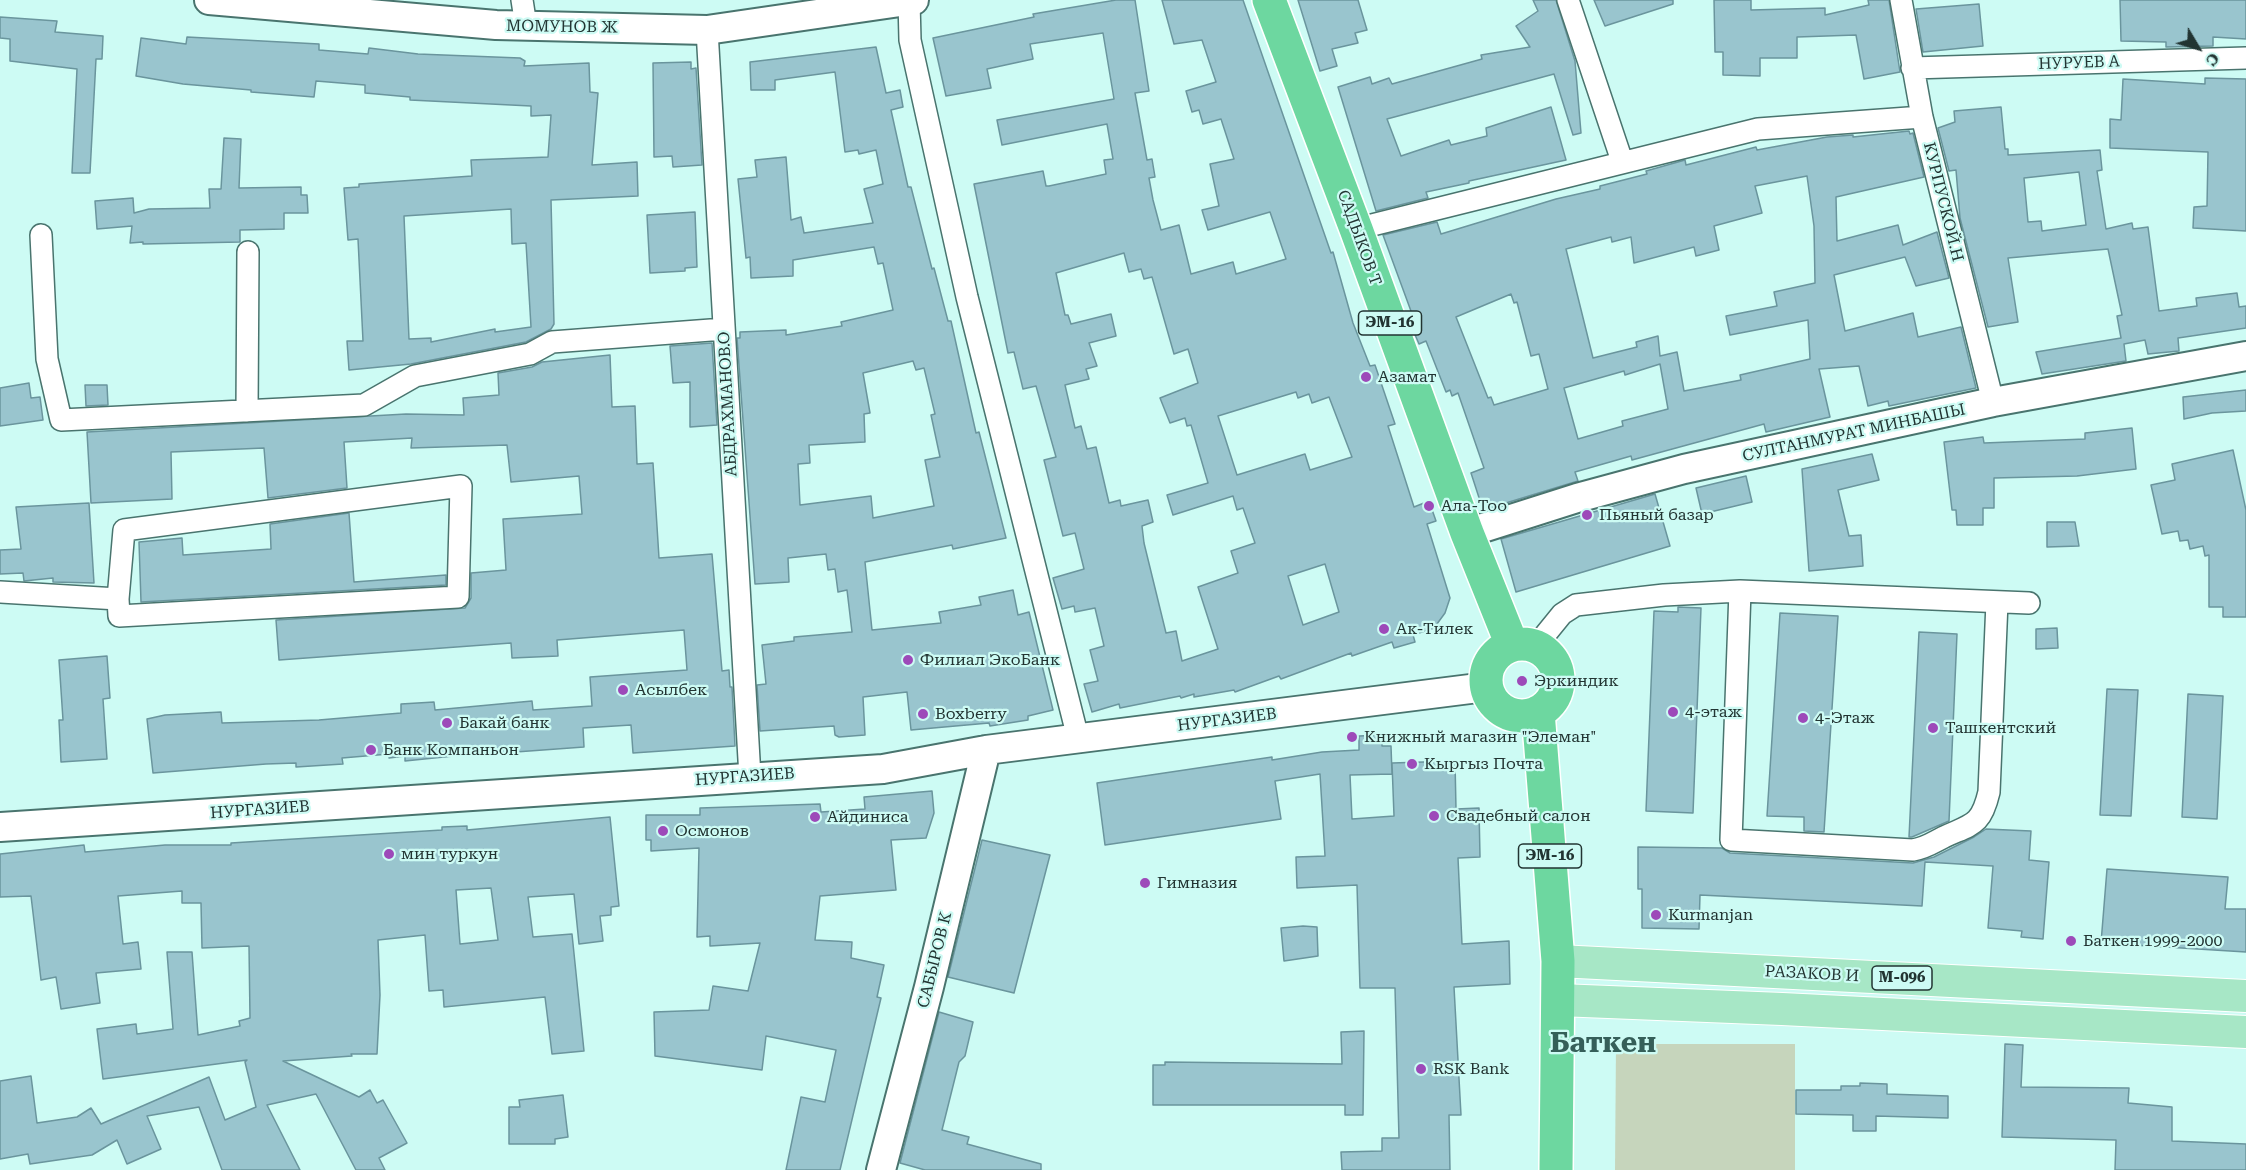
<!DOCTYPE html>
<meta charset="utf-8">
<style>
body{margin:0}
#map{position:relative;width:2246px;height:1170px;overflow:hidden;background:#cdfbf4;font-family:"Roboto Serif",serif}
canvas{display:block}
.north{position:absolute;left:2168px;top:18px;width:60px;height:60px;-webkit-text-stroke:4px #cdfbf4;paint-order:stroke;rotate:128deg;font-size:16px;font-weight:700;line-height:24px;text-align:center;color:#223432}
.north::after{content:'';display:block;margin:auto;width:21px;height:27px;background:#223432;clip-path:polygon(50% 0,100% 100%,50% 72%,0 100%)}
</style>
<div id="map">
<canvas width="2246" height="1170"></canvas>
<div class="north">С</div>
</div>
<script>
const c = document.querySelector('canvas').getContext('2d');
c.lineJoin = 'round';
function fill(path, color) { c.fillStyle = color; c.fill(path, 'evenodd'); }
function stroke(path, color, width, dash) { c.strokeStyle = color; c.lineWidth = width; c.lineCap = dash ? 'butt' : 'round'; c.setLineDash(dash || []); c.stroke(path); }
function write(font, color, halo, rows, align = 'center') {
  c.font = font + ' "Roboto Serif",serif'; c.lineWidth = 4.5; c.setLineDash([]); c.textBaseline = 'middle'; c.strokeStyle = halo; c.fillStyle = color; for (const [text, x, y, turn = 0] of rows) {
    c.save(); c.translate(x, y); c.rotate((+turn || 0) * Math.PI / 180); c.textAlign = isNaN(turn) ? turn : align; if (halo) c.strokeText(text, 0, 0); c.fillText(text, 0, 0); c.restore();
  }
}
const green = new Path2D(`
 M1616 1044H1795V1170H1615Z`);
const building = new Path2D(`
 M1116 0H1135L1149 91 1135 93 1147 160 1152 159 1155 177 1149 178 1153 200 1161 230 1179 225 1191 274 1233 262 1236 274 1286 259 1270 212 1208 230 1202 210 1219 206 1210 164 1234 159 1221 119 1203 124 1199 110 1192 112 1186 91 1216 82 1202 40 1174 44 1162 0H1243L1331 253 1333 252 1353 323 1370 366 1375 365 1395 424 1388 426 1414 507 1429 501 1436 521 1427 524 1450 598 1445 613 1434 628 1413 635 1415 642 1394 648 1392 642 1352 656 1351 653 1281 679 1279 676 1235 692 1234 690 1194 697V694L1181 698 1180 696 1120 708 1119 704 1092 712 1084 684 1098 681 1090 650 1104 646 1095 608 1075 612 1074 606 1062 609 1053 578 1084 569 1075 533 1063 536 1044 460 1056 457 1036 386 1023 389 1014 352 1008 353 974 184 1043 171 1046 186H1049L1106 174 1104 160 1113 159 1107 124 1002 145 997 120 1114 99 1103 33 1030 44 1033 59 987 69 991 88 946 96 933 38 1034 17 1033 14ZM1124 253 1129 272 1141 269 1144 279 1152 277 1174 354 1188 349 1198 383 1160 398 1170 423 1185 418 1187 426 1191 425 1208 483 1167 495 1173 515 1233 496 1237 510 1243 508 1255 543 1231 551 1238 573 1198 587 1218 649 1182 661 1176 631 1166 633 1144 543 1142 526 1153 522 1148 500 1121 506 1120 500 1109 503 1096 447 1087 449 1081 426 1075 428 1065 385 1089 379 1086 369 1097 366 1089 343 1116 336 1111 314 1071 324 1068 315H1065L1056 273ZM1296 392 1298 398 1309 394 1312 403 1329 397 1352 457 1310 470 1305 454 1237 475 1218 416ZM1325 564 1339 612 1303 625 1288 576Z
 M1298 0H1358L1367 30 1355 33 1358 43 1332 49 1337 66 1320 71Z
 M1533 0H1556L1575 61 1581 133 1573 135 1554 74 1387 119 1401 156 1449 140 1451 145 1487 136 1486 128 1551 107 1566 160 1469 181V183L1426 192 1428 198 1376 211 1338 87 1370 77 1372 84 1389 78 1392 84 1482 59 1481 55 1530 47 1516 26 1538 11Z
 M1594 0H1673V4L1605 26Z
 M1714 0H1751V10L1825 8V15L1869 5 1868 0H1889L1900 72 1864 79 1856 35 1797 37V58H1760V76L1723 75V52H1715Z
 M2120 0H2246V39L2213 37V46L2166 47V42L2121 41Z
 M1979 4 1983 46 1923 52 1916 9Z
 M0 17 57 21 55 32 103 36 102 59H96L90 173H72L77 69 10 61V39L0 38Z
 M187 37 319 44V50L368 54 369 48 418 54 520 58 525 61 524 66 589 63 590 92 598 93 592 165 637 162 638 196 551 200 554 324 551 329 526 342 411 364 349 370 347 341H363L358 239 348 240 344 188 359 187V184L472 176 471 160 548 157 551 115 531 116V106L410 100V97L365 93V85L316 81 314 97 251 92V90L183 84 136 76 141 38 186 44ZM511 209 512 244 526 243 531 327 495 332V329L431 342V338L409 339 404 216Z
 M876 47 886 93 900 90 903 107 891 110 908 187H911L932 269 934 268 948 321H951L976 433 979 432 1006 538 953 549 952 545 865 562 872 630 941 623 939 612 981 605 979 597 1013 590 1018 615 1029 612 1053 710 1028 716V720L990 726 989 723 911 730 907 692 863 697 865 735 839 737 835 735 834 726 760 731 757 685 766 684 762 645 794 641V637L852 632 847 590 838 592 835 569 828 570 826 554 788 558 789 582 755 584 737 338H740V332L786 330V335L842 326 841 322 893 310 883 263 878 264 874 247 793 260V276L751 278 750 257 746 258 738 179 757 177 755 160 786 157 791 220 801 217 804 233 873 223 864 189 883 184 876 150 859 154 858 150 845 152 835 72 775 80V90H751L750 62ZM913 361 916 370 924 368 935 414 931 415 940 457 925 460 934 506 873 518 871 496 800 505 798 464 810 463 809 445 865 442 864 414 870 413 863 373Z
 M691 62V69L696 68 702 165 673 167 672 156 654 157 653 63Z
 M2205 78 2246 79V231L2193 228 2194 207 2207 206 2208 152 2110 148V119L2121 120 2123 79 2205 84Z
 M2001 107 2005 149H2008V155L2100 150 2102 170 2097 171 2106 229 2132 223 2133 229 2148 227 2159 311 2197 306 2196 298 2237 293 2239 307 2246 306V328L2178 338 2179 351 2148 354 2145 340 2124 344 2126 361 2042 374 2036 352 2121 338 2117 316 2122 315 2108 249 2008 258 2018 322 1988 327 1960 218 1956 170 1949 171 1938 128 1955 122 1954 111ZM2079 172 2086 225 2042 231 2041 221 2028 222 2024 178Z
 M1909 131 1910 134 1913 133 1924 177 1836 197 1837 241 1898 225 1903 245 1937 232 1949 278 1916 286 1905 257 1834 275 1845 331 1913 313 1918 337 1961 327 1976 388 1889 406 1888 401 1868 406 1859 366 1819 369 1830 417 1766 432 1764 424 1632 460 1631 456 1575 472 1578 481 1483 510 1471 473 1484 468 1458 393 1452 396 1450 390 1446 392 1426 341 1419 344 1410 323 1415 322 1383 235 1437 222 1441 234 1556 199 1600 189V186L1647 174 1646 171 1685 160 1686 165 1756 147 1757 150 1827 137 1853 135V137ZM1807 176 1814 226 1815 283 1774 292 1777 306 1726 316 1730 335 1808 320 1810 359 1740 375 1741 380 1684 391 1677 352 1660 356 1658 336 1636 342 1637 347 1593 358 1566 249 1611 237 1612 242 1631 237 1634 263 1694 247 1696 256 1719 250 1714 226 1762 213 1755 186ZM1511 294 1514 303 1517 302 1531 356 1539 354 1548 389 1494 405 1491 397 1488 398 1456 317ZM1660 364 1668 409 1622 421 1623 426 1578 439 1564 388 1624 371 1625 375Z
 M224 138 241 139 239 188 301 187V195H307L308 213H284V229L240 230V242L143 244V242L130 243 132 226 97 229 95 201 133 198 134 213 149 209 210 208 209 189H221Z
 M695 212 697 267 685 268V271L650 273 647 215Z
 M712 343 717 425 690 427V382L673 383 670 346Z
 M610 355 612 407 635 406 637 464 653 463 659 558 712 554 722 671 729 670 730 687H732L735 746 633 753 631 725 583 728 584 747 502 753V751L405 761V756L389 758V754L342 758 343 764 296 767V763L266 764 153 773 147 719 165 715 221 712 222 723 319 720 401 713V704L434 702 435 710 532 701 533 710 592 706 590 677 687 670 684 630 557 640 558 656 512 658 511 643 279 660 276 620 465 608 471 598V573L506 570 503 519 582 514 579 476 511 482 507 445 411 448 412 438 344 442 347 488 268 498 264 448 171 452 172 499 91 503 87 432 406 414 464 415 463 398 499 395 498 373 532 367 542 362Z
 M29 383 31 398 40 397 43 420 0 426V388Z
 M85 385H107L108 405 86 406Z
 M2246 390V411L2212 413 2184 419 2183 397Z
 M2132 428 2136 469 2077 476 1994 478V508H1983V525H1957L1956 510H1952L1944 442 1983 437 1984 443 2085 439V433Z
 M2233 450 2246 510V617H2223V607H2209V555L2205 556 2203 546 2190 549 2188 540 2180 541 2178 531 2162 534 2151 485 2175 480 2172 464Z
 M1872 454 1879 480 1838 490 1849 536 1861 535 1863 566 1809 571 1802 469Z
 M1746 476 1752 502 1702 514 1696 488Z
 M1655 494 1670 546 1516 592 1501 539Z
 M89 503 94 583 53 582V578L24 581 23 573 0 574V550L21 549 16 507Z
 M349 513 354 582 446 575V585L141 602 139 542 182 538 183 555 271 549 270 524Z
 M2047 522H2075L2079 546 2047 547Z
 M1678 607 1701 608 1693 813 1646 811 1654 611 1678 612Z
 M1780 613 1838 616 1824 832 1804 831V817L1767 816Z
 M2057 628 2058 648 2036 649V629Z
 M1919 632 1957 634 1949 821 1912 837H1909Z
 M107 656 110 698 103 699 107 759 61 762 59 720H63L59 660Z
 M2107 689 2138 690 2131 816 2100 815Z
 M2188 694 2223 696 2217 819 2182 817Z
 M1382 735V746H1391L1392 774 1350 775 1352 819 1394 816 1392 763 1455 761 1456 809 1479 808 1480 857 1458 858 1462 944 1509 941 1510 984 1454 987 1461 1115H1449L1450 1170H1342L1341 1152 1382 1151V1138H1399L1395 988H1360L1357 885 1297 888 1296 857 1325 856 1320 774 1275 781 1281 819 1105 845 1097 783 1272 757V760L1322 752 1359 750V736Z
 M932 791 934 813 926 838 891 840 896 890 820 896 815 940 852 942 851 958 884 965 877 997 881 998 840 1170H786L801 1097 825 1102 836 1050 766 1036 762 1070 655 1056 654 1012 709 1010 713 986 748 991 760 943 710 946V936L697 937 699 848 651 851V840H646V815H700V808L820 804 821 812 865 809 864 797Z
 M610 817 619 906 611 907V915L600 916 603 941 579 944 574 894 528 897 533 937 572 934 584 1051 552 1054 545 997 444 1007 443 990 429 991 425 935 378 940 380 995 377 1054H351L352 1056 283 1061 359 1097 370 1090 377 1103 383 1100 407 1143 379 1158 385 1170H356L316 1094 267 1105 300 1170H222L199 1107 147 1116 161 1149 127 1164 117 1140 92 1155 30 1164 28 1154 0 1159V1081L31 1076 37 1123 77 1117 91 1108 101 1124 209 1077 225 1120 256 1107 245 1062 247 1060 103 1079 97 1029 136 1024 137 1034 173 1029 167 952H192L198 1035 240 1026 239 1021 250 1018 249 946 202 948 201 903H182V891L118 896 123 944 138 942 141 969 96 973 100 1003 61 1009 56 977 41 980 31 896 0 897V854L84 845 85 852 165 845H231V843L278 840 442 830V827L467 826V830ZM491 888 498 940 460 944 456 890Z
 M1986 829 2031 831 2029 860 2049 862 2043 939 2021 937 2022 931 1988 928 1993 866 1925 862 1922 906 1700 895 1699 929 1642 928V889H1638V847L1722 848 1730 853 1913 863 1934 857 1974 837Z
 M982 840 1050 855 1014 993 948 977Z
 M2107 869 2228 877 2225 909H2246V952L2101 943Z
 M1303 926 1317 927 1318 956 1284 961 1281 928Z
 M939 1012 973 1022 965 1056 959 1062 942 1130 969 1137 967 1144 1041 1164V1170H925L900 1163Z
 M1364 1031 1363 1115H1345V1105H1153V1065H1165V1062L1342 1064 1341 1032Z
 M2005 1044 2023 1045 2021 1087 2129 1088 2128 1103 2172 1107V1141L2246 1144V1170H2115L2116 1140 2002 1137Z
 M1860 1083 1887 1084V1094L1948 1096V1118L1876 1116V1131H1853V1115L1796 1114V1090H1841V1086H1860Z
 M563 1095 568 1137 555 1139V1144H509V1107H520L519 1100Z`);
const street = new Path2D(`
 M522 0 526 26
 M1568 0 1622 161
 M1901 0 1922 117 1993 402
 M909 1 910 40 967 297 1078 738
 M707 30 750 777
 M1912 68 2246 58
 M1356 229 1758 129 1922 117
 M41 235 47 359 61 420 364 405 415 376 530 354 552 342 724 329
 M247 411 248 252
 M461 486 458 597 119 616 118 599 124 530Z
 M1740 591 1731 840 1913 850C1926 848 1932 843 1944 837 1972 824 1981 826 1989 792L1997 602
 M0 592 118 599
 M1536 646 1562 614 1576 605 1664 595 1740 591 2029 603`);
const secondary = new Path2D(`
 M209 0 496 25 707 30 914 0
 M1467 533 1577 498 1684 469 1993 402 2246 356
 M0 827 883 769 986 750 1486 687
 M881 1170 929 987 986 750`);
const primary = new Path2D(`
 M1558 961 2246 996
 M1559 1000 1782 1009 2246 1032`);
const highway = new Path2D(`
 M1269 0 1356 229 1467 533 1512 645
 M1486 680a36 36 0 1 1 72 0a36 36 0 1 1-72 0Z
 M1538 712 1558 961 1556 1170`);
const markers = [
 [1366,377,6,"#9d4ab9"],
 [1429,506,6,"#9d4ab9"],
 [1587,515,6,"#9d4ab9"],
 [1384,629,6,"#9d4ab9"],
 [908,660,6,"#9d4ab9"],
 [1522,681,6,"#9d4ab9"],
 [623,690,6,"#9d4ab9"],
 [1673,712,6,"#9d4ab9"],
 [923,714,6,"#9d4ab9"],
 [1803,718,6,"#9d4ab9"],
 [447,723,6,"#9d4ab9"],
 [1933,728,6,"#9d4ab9"],
 [1352,737,6,"#9d4ab9"],
 [371,750,6,"#9d4ab9"],
 [1412,764,6,"#9d4ab9"],
 [1434,816,6,"#9d4ab9"],
 [815,817,6,"#9d4ab9"],
 [663,831,6,"#9d4ab9"],
 [389,854,6,"#9d4ab9"],
 [1145,883,6,"#9d4ab9"],
 [1656,915,6,"#9d4ab9"],
 [2071,941,6,"#9d4ab9"],
 [1421,1069,6,"#9d4ab9"]
];
const shields = [
 [1390,323,63],
 [1550,856,63],
 [1902,978,60]
];
const shieldNames = [
 ["ЭМ-16",1390,323],
 ["ЭМ-16",1550,856],
 ["М-096",1902,978]
];
const streetNames = [
 ["МОМУНОВ Ж",562,27,1],
 ["НУРУЕВ А",2079,63,-2],
 ["КУРПУСКОЙ.Н",1943,202,76],
 ["САДЫКОВ Т",1359,238,70],
 ["АБДРАХМАНОВ.О",728,404,-93],
 ["СУЛТАНМУРАТ МИНБАШЫ",1854,433,-12],
 ["НУРГАЗИЕВ",1227,720,-7],
 ["НУРГАЗИЕВ",745,777,-4],
 ["НУРГАЗИЕВ",260,810,-4],
 ["САБЫРОВ К",935,960,-76],
 ["РАЗАКОВ И",1812,974,3]
];
const poiNames = [
 ["Азамат",1378,377],
 ["Ала-Тоо",1441,506],
 ["Пьяный базар",1599,515],
 ["Ак-Тилек",1396,629],
 ["Филиал ЭкоБанк",920,660],
 ["Эркиндик",1534,681],
 ["Асылбек",635,690],
 ["4-этаж",1685,712],
 ["Boxberry",935,714],
 ["4-Этаж",1815,718],
 ["Бакай банк",459,723],
 ["Ташкентский",1945,728],
 ["Книжный магазин \"Элеман\"",1364,737],
 ["Банк Компаньон",383,750],
 ["Кыргыз Почта",1424,764],
 ["Cвадебный салон",1446,816],
 ["Айдиниса",827,817],
 ["Осмонов",675,831],
 ["мин туркун",401,854],
 ["Гимназия",1157,883],
 ["Kurmanjan",1668,915],
 ["Баткен 1999-2000",2083,941],
 ["RSK Bank",1433,1069]
];
const townNames = [
 ["Баткен",1603,1044]
];
fill(green, '#c6d5bc');
fill(building, '#99c5ce');
stroke(building, '#6a959d', 1.5);
stroke(street, '#49746e', 24);
stroke(secondary, '#49746e', 32);
stroke(primary, '#fff', 34);
stroke(highway, '#fff', 36);
stroke(street, '#fff', 21);
stroke(secondary, '#fff', 28);
stroke(primary, '#a7e7c6', 32);
stroke(highway, '#6dd7a0', 33);
for (const [x, y, r, color] of markers) { const dot = new Path2D(); dot.arc(x, y, r, 0, 2 * Math.PI); c.fillStyle = color; c.fill(dot); stroke(dot, '#cdfbf4', 2); }
for (const [x, y, w] of shields) { const box = new Path2D(); box.roundRect(x - w / 2, y - 12, w, 24, 4.5); c.fillStyle = '#cdfbf4'; c.fill(box); stroke(box, '#223432', 1.5); }
write('bold 15px', '#223432', null, shieldNames);
write('16px', '#223432', '#cdfbf4', streetNames);
write('16px', '#223432', '#cdfbf4', poiNames, 'left');
write('bold 28px', '#355f59', '#cdfbf4', townNames);
</script>
